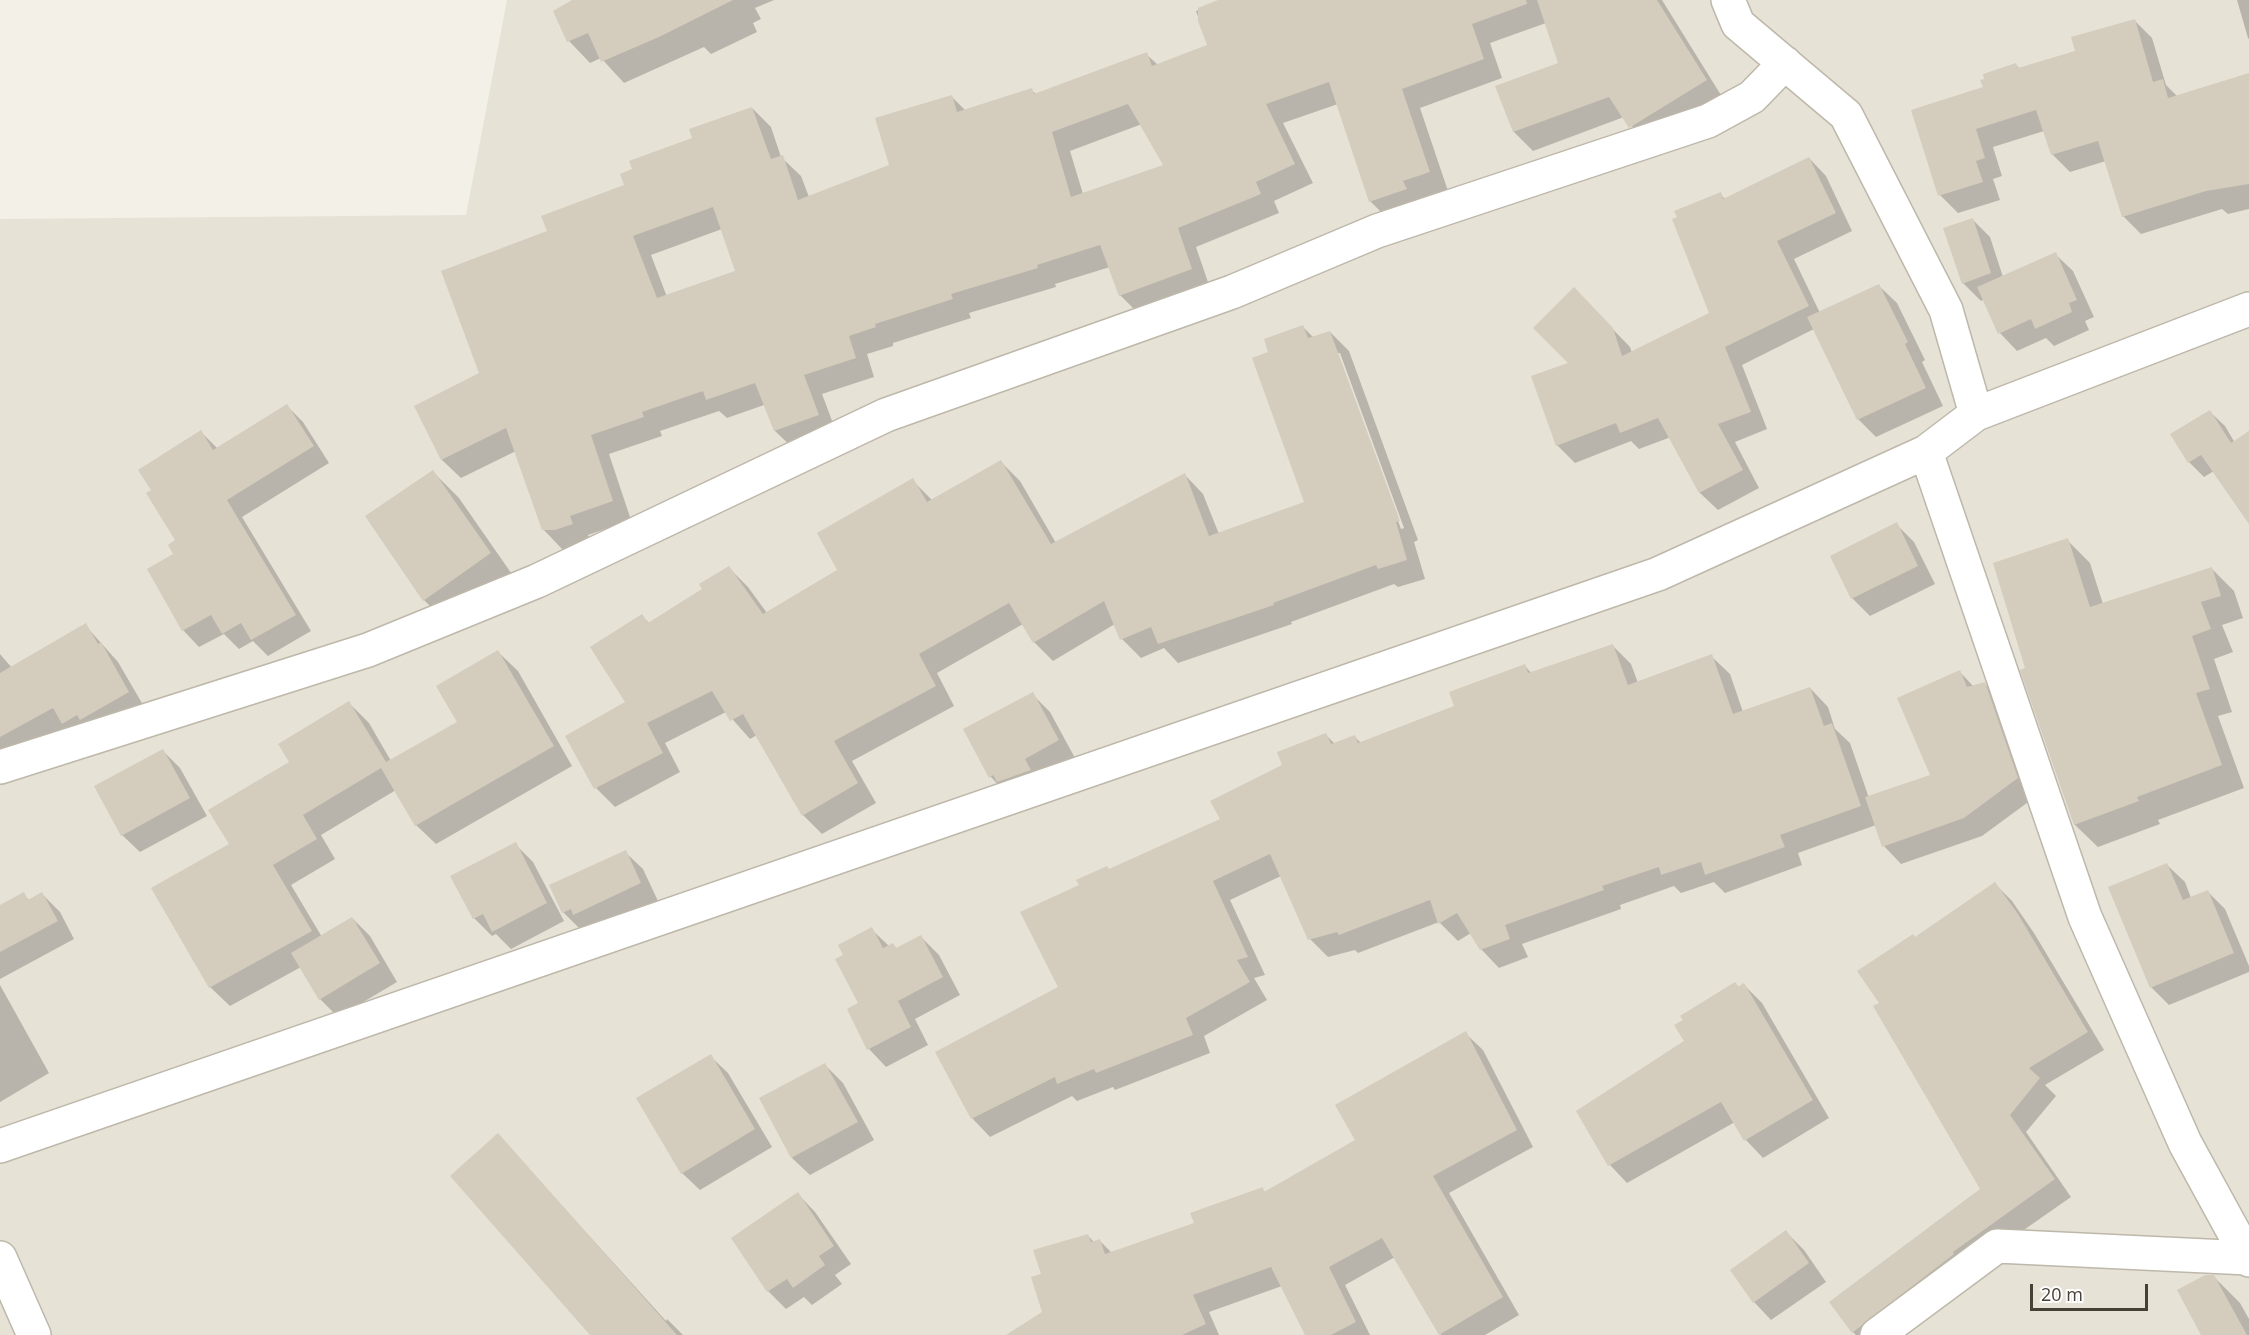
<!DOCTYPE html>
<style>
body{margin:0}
#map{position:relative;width:2249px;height:1335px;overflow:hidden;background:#f3f0e7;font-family:"Open Sans",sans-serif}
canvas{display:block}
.scale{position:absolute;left:2030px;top:1284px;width:118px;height:27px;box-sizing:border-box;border:3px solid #464136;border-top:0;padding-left:8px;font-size:18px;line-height:21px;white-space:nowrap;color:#464136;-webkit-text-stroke:4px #fff;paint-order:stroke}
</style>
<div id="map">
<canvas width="2249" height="1335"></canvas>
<div class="scale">20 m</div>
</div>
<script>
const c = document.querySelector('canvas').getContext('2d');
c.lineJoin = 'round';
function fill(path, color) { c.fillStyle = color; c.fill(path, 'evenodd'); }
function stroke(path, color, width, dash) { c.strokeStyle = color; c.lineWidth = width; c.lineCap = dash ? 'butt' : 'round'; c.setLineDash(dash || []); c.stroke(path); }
const residential = new Path2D(`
 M507 0H2249V1335H0V219L466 215Z`);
const shadow = new Path2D(`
 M579 0H774L755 8 761 19 753 23 757 32 711 54 704 47 624 83 601 58 590 63 569 41 555 12Z
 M1223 0H1662L1724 100 1649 146 1624 117 1533 151 1514 132 1497 87 1560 64 1546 23 1490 43 1502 78 1420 108 1448 191 1389 220 1370 201 1338 104 1283 123 1313 183 1274 201 1279 213 1196 247 1210 288 1139 314 1120 295 1110 267 1055 284 1056 287 969 313 971 318 893 343V346L867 354 874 377 822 394 837 434 794 449 775 431 764 405 727 418 719 411 660 431 662 436 609 454 631 520 588 535 591 543 574 549H562L543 529 516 451 461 478 442 460 549 232 626 186 694 139 752 108 771 127 781 157 801 176 809 197 891 166 952 97 965 110 1031 90 1036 94 1146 54 1158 65 1209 46 1196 11ZM1142 124 1166 166 1083 194 1070 151ZM722 229 737 272 667 297 651 255Z
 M2237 0H2249V39L2248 38Z
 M2134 20 2152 38 2166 85 2177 96 2249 75V209L2228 214 2222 209 2141 234 2123 216 2106 161 2070 172 2052 154 2044 131 1993 147 2002 176 1993 179 2000 200 1958 213 1940 195 1985 88 2016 65 2020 69 2077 52Z
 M1809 158 1826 176 1852 231 1794 259 1820 313 1879 286 1897 303 1925 360 1922 362 1943 406 1876 437 1858 419 1814 329 1742 365 1767 429 1735 442 1759 488 1718 510 1700 493 1671 437 1639 449 1631 441 1575 463 1557 445 1571 364 1574 289 1630 347 1632 353 1711 314 1720 194 1726 200Z
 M1972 219 1990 237 2003 277 2055 254 2073 271 2094 317 2085 321 2089 330 2054 346 2046 338 2017 351 2000 333 1984 299 1981 301 1963 283Z
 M1303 327 1314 338 1330 332 1349 351 1418 540 1414 542 1425 579 1398 587 1394 584 1291 622 1292 624 1178 663 1164 648 1141 658 1122 639 1115 624 1053 661 1034 642 1023 624 937 673 954 706 852 761 876 803 822 834 803 815 757 735 750 739 726 712 665 743 680 772 615 807 596 788 627 702 642 616 650 624 704 590 729 568 748 587 767 613 839 570 912 480 932 500 1001 462 1020 481 1056 543 1185 475 1203 494 1219 534 1306 503 1270 353ZM1337 353H1340L1404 528 1401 529Z
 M287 406 303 422 329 463 242 517 311 631 268 656 253 641 239 649 224 634 199 647 183 630 175 554 177 541 153 491 201 432 218 449Z
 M2210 412 2225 426 2235 443 2249 433V510L2214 471 2204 477 2189 462Z
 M433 472 459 498 516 580 450 626 424 600Z
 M1896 524 1914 542 1935 584 1870 616 1852 598Z
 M2067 540 2090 563 2103 604 2211 568 2234 591 2243 618 2222 625 2233 652 2214 659 2232 712 2218 716 2244 788 2158 820 2160 824 2098 847 2075 825 2027 669Z
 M85 625 118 662 146 710 81 741 67 727 0 764V654L12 668Z
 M1613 646 1631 664 1638 683 1711 656 1730 674 1743 712 1810 688 1828 707 1835 729 1850 743 1869 798 1932 776 1960 672 1974 687 1984 683 2002 701 2035 797 1982 836 1901 864 1884 846 1876 825 1798 853 1802 865 1725 893 1714 882 1681 893 1674 886 1620 905 1621 909 1522 944 1528 957 1499 968 1481 949 1471 933 1458 941 1439 922 1358 953 1355 950 1328 957 1310 939 1281 876 1230 900 1265 975 1254 978 1267 1000 1204 1036 1210 1053 1115 1090 1113 1087 1077 1101 1072 1096 990 1137 972 1118 1060 987 1110 870 1222 820 1284 765 1326 735 1335 744 1355 737 1361 743 1456 707 1525 666 1532 674Z
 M498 652 518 671 572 766 436 844 416 825 396 790 321 835 335 859 291 885 322 937 352 918 370 936 397 982 338 1017 320 999 301 967 230 1006 210 987 231 845 291 762 349 703 369 723 391 761 459 723Z
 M1032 694 1050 712 1075 758 1008 795 991 777 965 730Z
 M163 751 180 768 207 816 140 852 122 835Z
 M515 844 533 862 564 921 511 949 496 934 492 936 474 918Z
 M625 852 643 869 658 901 592 932 581 930 563 912Z
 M2167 865 2185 882 2191 898 2207 891 2225 909 2249 966V972L2169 1005 2151 987 2110 888Z
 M1995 884 2012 901 2034 933 2104 1050 2045 1085 2056 1096 2026 1132 2071 1197 1968 1269 1888 1335H1856L1853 1332 1982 1190 1881 1003 1915 938Z
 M23 894 30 901 42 894 60 912 74 939 0 979V907Z
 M871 929 889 946 893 945 897 949 921 937 939 955 960 995 915 1019 928 1045 886 1067 869 1049 849 1010 860 1004 845 955Z
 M1735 983 1739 988 1744 985 1762 1003 1829 1118 1763 1158 1746 1140 1735 1122 1627 1183 1610 1165 1578 1111 1686 1042 1685 1021Z
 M0 985 49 1073 0 1102Z
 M1465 1033 1483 1050 1533 1147 1449 1193 1519 1315 1485 1335H1441L1395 1257 1345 1285 1370 1335H1307L1282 1286 1209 1312 1219 1335H1009L1043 1313V1275L1087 1235 1094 1242 1100 1241 1112 1253 1196 1224 1262 1189 1266 1193 1357 1141Z
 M710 1056 728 1073 772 1147 700 1190 682 1173Z
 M825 1065 843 1083 874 1140 810 1175 792 1158Z
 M498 1135 666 1321 667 1319 683 1335H592Z
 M798 1194 815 1212 851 1264 835 1275 842 1284 812 1305 804 1297 786 1309 768 1291 733 1238Z
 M1786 1232 1804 1250 1826 1282 1771 1320 1754 1302Z
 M2214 1277 2240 1303 2249 1319V1335H2203Z`);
const building = new Path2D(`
 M572 0H733L659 37 601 62 588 33 567 42 553 11Z
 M1218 0H1526L1527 4 1472 24 1484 59 1402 89 1430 172 1403 181 1407 189 1369 202 1329 82 1266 104 1295 164 1256 182 1261 194 1178 228 1192 269 1119 296 1100 245 1037 265 1038 268 951 294 953 299 875 324 876 327 849 336 856 358 804 375 819 415 774 431 755 383 706 400 703 391 642 412 644 417 591 435 613 501 570 516 573 524 555 530H542L506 428 441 460 414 406 479 373 441 271 547 231 541 216 624 185 620 174 632 169 629 161 692 138 689 129 752 107 771 159 783 155 798 200 889 165 875 118 952 95 957 112 1032 88 1034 94 1147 52 1152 66 1207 45 1198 21V8ZM1128 104 1163 165 1071 197 1052 132ZM713 207 735 271 657 298 633 236Z
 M1537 0H1657L1707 80 1629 128 1609 97 1513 132 1495 86 1558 63Z
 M2135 19 2153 82 2163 79 2168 98 2249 73V184L2206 191 2122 217 2098 141 2051 155 2036 110 1976 129 1985 158 1976 161 1983 182 1938 196 1911 110 1983 87 1980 80 1984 79 1983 74 2016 63 2018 68 2075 51 2071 37Z
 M1809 157 1836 213 1777 241 1809 306 1725 347 1751 412 1718 424 1743 470 1699 493 1658 418 1620 433 1616 423 1556 446 1531 376 1568 363 1533 328 1574 287 1613 328 1622 356 1709 313 1672 219 1677 217 1674 211 1721 192 1723 199Z
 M1973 218 1991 273 1962 284 1943 228Z
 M2056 252 2077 300 2069 303 2072 312 2035 329 2031 319 1998 334 1977 287Z
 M1879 284 1908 342 1905 344 1926 388 1857 420 1807 317Z
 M1303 325 1308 338 1330 331 1400 521 1396 522 1407 560 1378 569 1376 565 1273 603 1274 605 1158 644 1151 627 1120 640 1104 601 1033 643 1009 603 919 654 936 686 834 741 858 783 802 816 743 714 730 721 712 691 647 723 663 753 594 789 565 736 625 702 590 647 642 614 648 623 702 589 699 584 729 566 763 614 837 570 817 533 913 478 927 502 1001 460 1051 544 1185 473 1209 536 1304 502 1252 358 1268 352 1264 339Z
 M287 404 314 446 227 500 296 615 251 640 241 623 222 634 211 615 182 631 147 569 173 554 168 545 175 540 146 493 151 490 138 470 201 430 213 450Z
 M2210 410 2231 443 2249 431V524L2201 455 2188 463 2170 434Z
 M433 470 491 553 423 601 365 516Z
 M1897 522 1918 566 1851 599 1830 556Z
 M2068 538 2090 607 2212 567 2221 596 2201 602 2211 629 2192 636 2210 689 2196 693 2222 765 2137 797 2139 801 2074 825 2020 670 2025 668 1993 563Z
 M86 623 98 644 101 642 129 692 80 720 77 715 62 724 53 708 0 737V673Z
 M1613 644 1628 685 1712 654 1733 714 1810 687 1824 726 1832 723 1861 806 1780 835 1785 847 1705 875 1701 862 1661 875 1659 867 1602 886 1604 890 1505 925 1510 939 1480 950 1457 913 1438 924 1430 900 1339 935 1337 932 1308 940 1270 854 1213 881 1248 957 1237 960 1250 982 1186 1018 1193 1035 1096 1073 1094 1069 1057 1084 1055 1077 971 1119 935 1052 1058 987 1020 912 1079 885 1076 880 1107 866 1109 869 1220 819 1210 801 1282 765 1277 752 1326 733 1331 744 1355 735 1358 743 1454 706 1449 692 1525 664 1528 673Z
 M498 650 554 746 415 826 381 768 303 815 317 839 273 865 312 931 209 988 151 888 229 844 208 810 289 762 278 744 349 701 386 762 457 722 436 686Z
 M1960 670 1967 687 1985 682 2018 778 1964 818 1882 847 1865 797 1930 775 1897 698Z
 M1033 692 1059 740 1025 759 1031 770 997 782 993 775 989 778 963 729Z
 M163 749 190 798 121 836 94 786Z
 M516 842 547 903 492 932 483 914 473 919 450 876Z
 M626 850 641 883 573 915 571 909 562 913 549 885Z
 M2167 863 2183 900 2208 890 2234 953 2150 988 2108 887Z
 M1995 882 2018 914 2088 1032 2029 1068 2040 1078 2010 1115 2055 1179 1953 1252 1954 1254 1852 1333 1829 1302 1980 1189 1873 1006 1879 1003 1857 971 1913 934 1915 937Z
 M24 892 28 900 42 892 58 921 0 952V905Z
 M352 917 380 963 319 1000 291 953Z
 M872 927 883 948 893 943 896 948 921 935 943 977 898 1001 911 1027 867 1050 847 1009 858 1003 835 959 843 955 838 945Z
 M1735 982 1738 987 1744 983 1813 1100 1744 1141 1721 1102 1608 1166 1576 1111 1684 1041 1674 1025 1683 1020 1680 1016Z
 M1466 1031 1517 1130 1433 1176 1503 1297 1439 1335 1382 1238 1329 1267 1356 1322 1331 1335H1305L1271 1267 1193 1295 1206 1324 1182 1335H1006L1042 1312 1031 1277 1041 1274 1033 1250 1088 1234 1091 1242 1100 1239 1105 1254 1194 1223 1190 1213 1263 1187 1264 1192 1355 1140 1335 1105Z
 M711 1054 755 1129 681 1174 636 1098Z
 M825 1063 858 1122 791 1158 759 1098Z
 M498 1133 677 1335H590L450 1176Z
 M798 1192 834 1246 819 1256 825 1265 793 1288 787 1279 767 1292 731 1238Z
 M1786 1230 1809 1263 1753 1303 1730 1270Z
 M2205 1275H2214L2247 1335H2201L2177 1290Z`);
const minor = new Path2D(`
 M1728 0 1738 24 1846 115 1946 310 1976 414 1926 452 2085 917 2185 1143 2249 1260
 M1976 414 2249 309
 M0 767 368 650 537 581 886 415 1232 292 1377 231 1708 121 1752 97 1785 63
 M0 1146 1658 574 1926 452
 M0 1258 34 1335
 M1877 1335 1997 1246 2248 1258`);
fill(residential, '#e6e2d6');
fill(shadow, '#0003');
fill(building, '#d4ccbd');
stroke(minor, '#beb8aa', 36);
stroke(minor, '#fff', 33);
</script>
